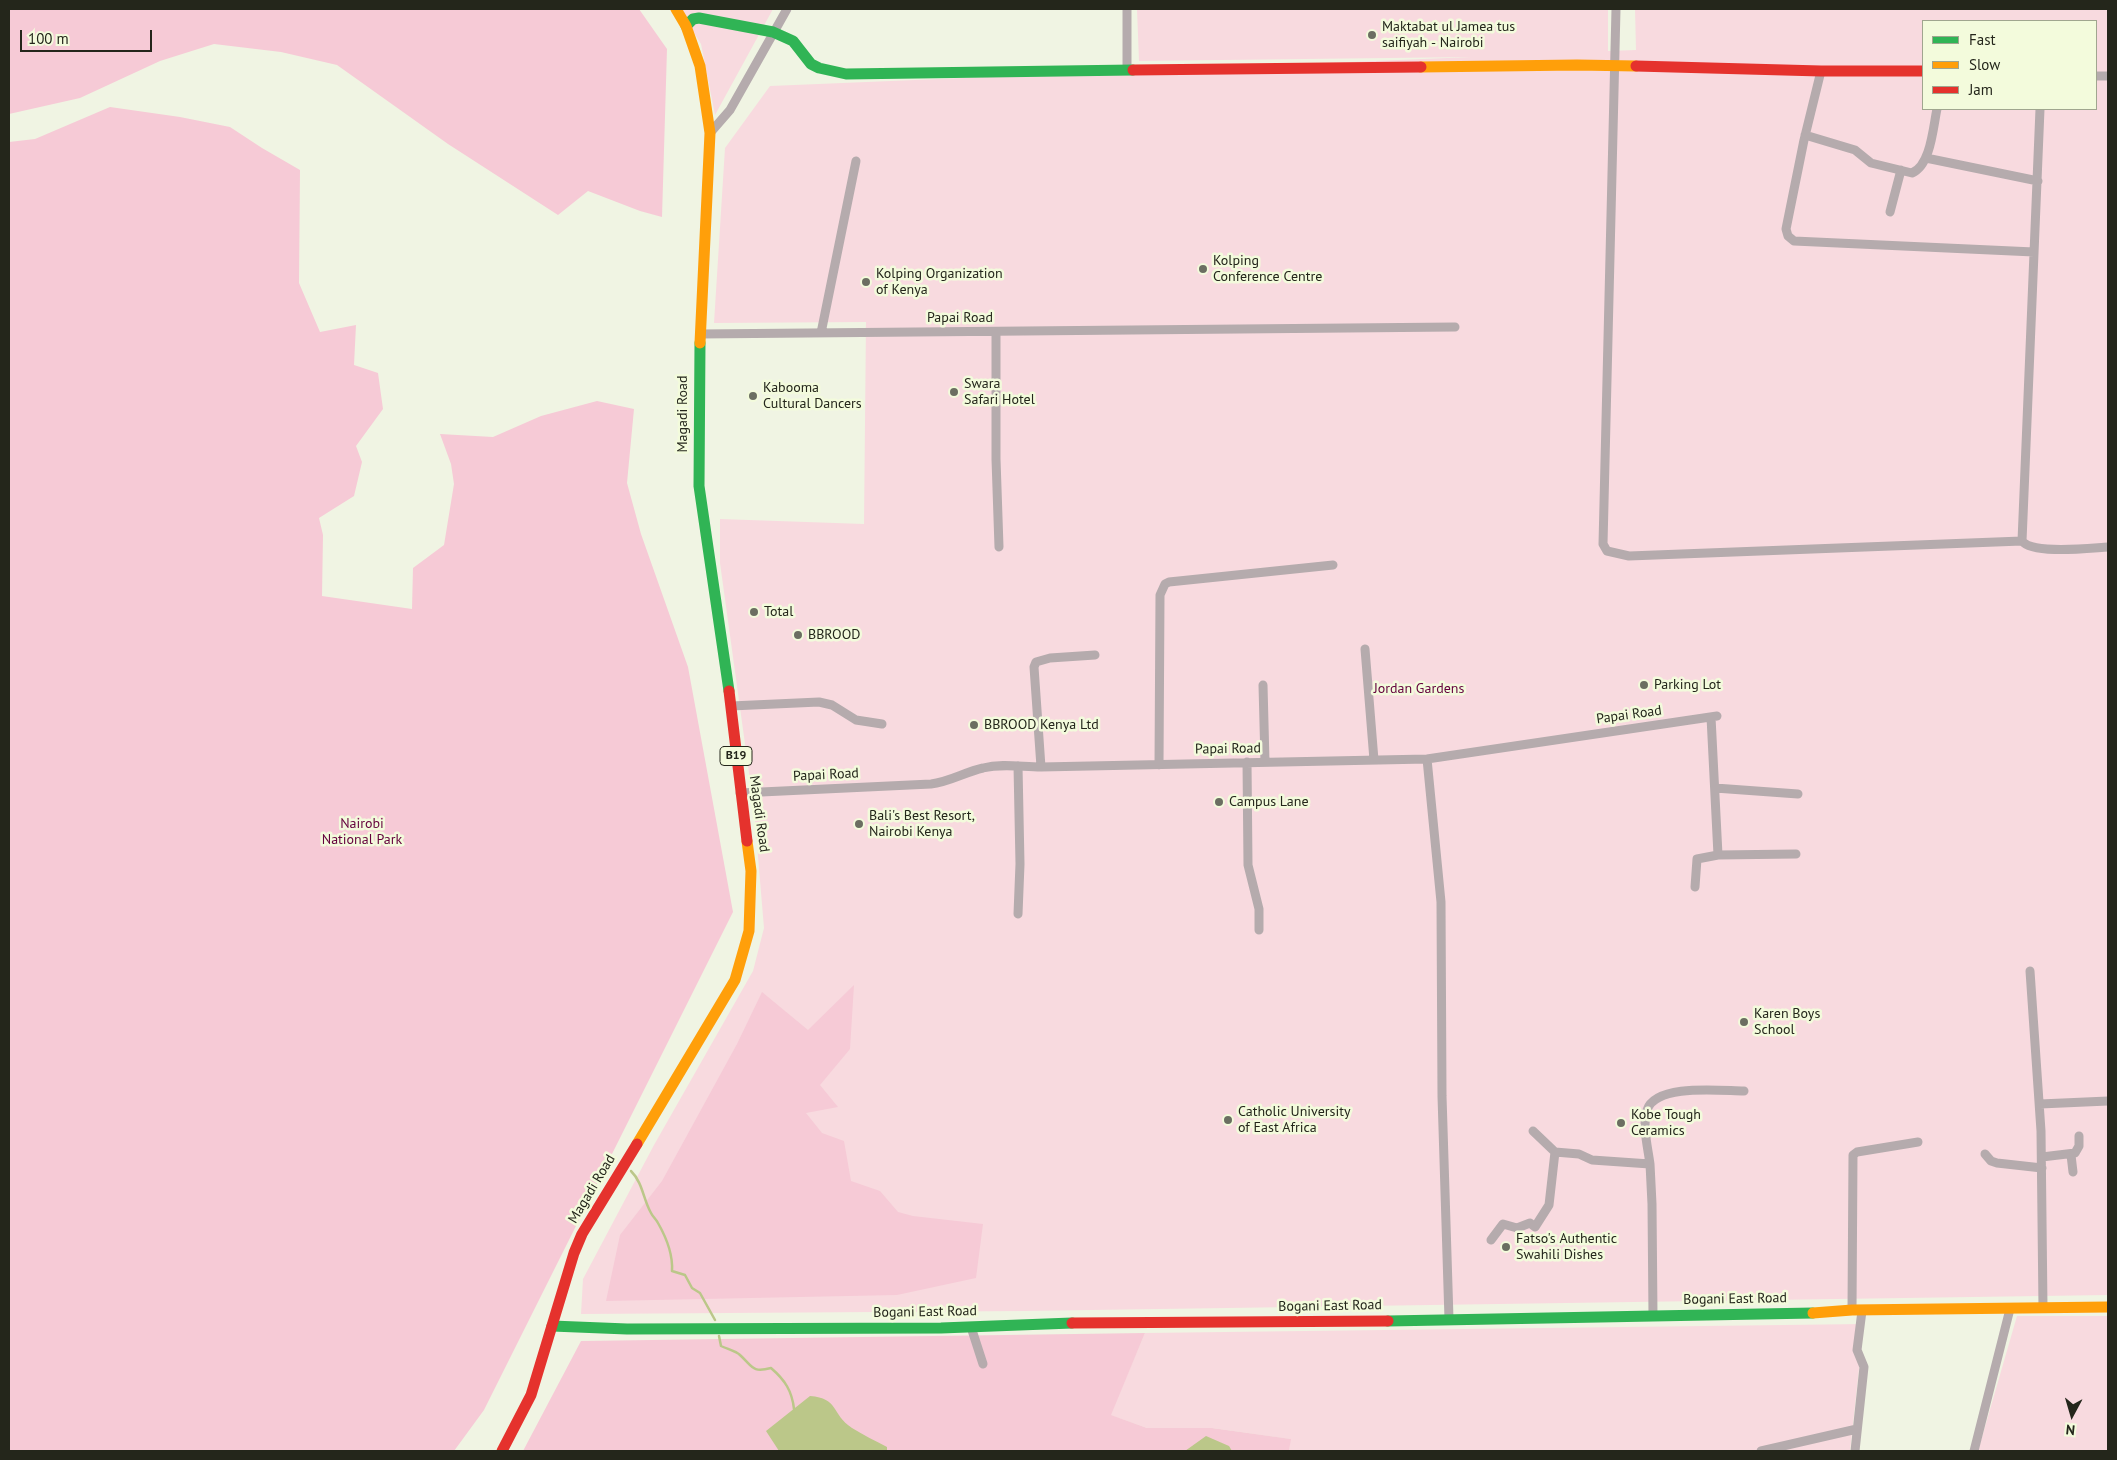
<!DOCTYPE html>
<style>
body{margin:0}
#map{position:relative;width:2117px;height:1460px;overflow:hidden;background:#f0f4e3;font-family:"PT Sans",sans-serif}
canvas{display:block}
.frame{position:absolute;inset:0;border:10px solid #24261b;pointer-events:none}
.legend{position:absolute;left:1922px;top:20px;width:175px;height:90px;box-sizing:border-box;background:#f3fbdc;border:1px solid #a0a68f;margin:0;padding:6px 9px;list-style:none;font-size:15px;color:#24261b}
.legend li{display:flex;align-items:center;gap:10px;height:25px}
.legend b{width:25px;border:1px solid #a0a68f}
.north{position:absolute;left:2047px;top:1390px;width:50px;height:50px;-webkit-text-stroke:4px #f3fbdc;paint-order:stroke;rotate:186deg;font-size:14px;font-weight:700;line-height:20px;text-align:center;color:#24261b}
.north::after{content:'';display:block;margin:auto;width:18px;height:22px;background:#24261b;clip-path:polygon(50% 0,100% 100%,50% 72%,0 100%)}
.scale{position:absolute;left:20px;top:30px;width:132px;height:22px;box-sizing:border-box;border:2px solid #24261b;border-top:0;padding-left:6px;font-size:15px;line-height:18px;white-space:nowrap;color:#24261b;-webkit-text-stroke:4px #f3fbdc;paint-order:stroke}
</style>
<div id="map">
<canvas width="2117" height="1460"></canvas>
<div class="frame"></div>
<ul class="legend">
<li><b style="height:6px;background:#30b455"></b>Fast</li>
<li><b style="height:6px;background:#ff9f0a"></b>Slow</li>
<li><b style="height:6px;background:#e5322d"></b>Jam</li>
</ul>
<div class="north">N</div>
<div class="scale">100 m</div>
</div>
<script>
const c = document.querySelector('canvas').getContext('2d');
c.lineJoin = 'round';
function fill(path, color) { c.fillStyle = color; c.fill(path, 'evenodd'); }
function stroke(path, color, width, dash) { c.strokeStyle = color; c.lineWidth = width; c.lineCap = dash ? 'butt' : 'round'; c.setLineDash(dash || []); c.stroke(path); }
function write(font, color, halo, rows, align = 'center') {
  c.font = font + ' "PT Sans",sans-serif'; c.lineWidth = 5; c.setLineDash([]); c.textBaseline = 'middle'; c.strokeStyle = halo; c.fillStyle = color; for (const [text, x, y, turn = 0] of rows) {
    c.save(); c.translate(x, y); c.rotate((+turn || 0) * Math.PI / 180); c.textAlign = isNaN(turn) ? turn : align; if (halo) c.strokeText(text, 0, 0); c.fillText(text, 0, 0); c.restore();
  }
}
const green = new Path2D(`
 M679 9H773L715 115 701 44Z
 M1137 9H1608V51L1636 50 1635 9H2108V1295L1024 1311 581 1314 583 1279 654 1145 753 971 764 928 754 809 720 563V519L864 524 866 322 714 323 725 148 770 86 1471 57 1139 61ZM1923 21H2096V109H1923Z
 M2017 1316H2108V1451H1978Z
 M1864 1324 1850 1451H1289L1290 1439 1212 1428H1147L1110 1415 1145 1333Z`);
const forest = new Path2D(`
 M9 9H639L667 49 662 217 640 211 588 191 558 215 448 144 337 65 281 52 214 44 160 61 80 98 9 114Z
 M110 107 180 117 230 127 262 148 300 170 299 283 320 332 356 325 354 365 378 373 383 409 356 446 362 462 354 496 319 518 323 535 322 596 412 609 413 568 444 545 454 484 451 464 440 434 493 437 541 416 597 401 634 409 627 483 641 534 688 667 733 912 484 1410 454 1451H9V142L35 139Z
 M854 985 850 1049 820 1085 838 1107 806 1113 822 1133 844 1141 851 1181 880 1191 898 1212 913 1216 983 1224 976 1278 897 1295 606 1301 620 1235 662 1181 737 1044 762 992 808 1030Z
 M1145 1333 1111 1415 1147 1428H1212L1291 1439 1289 1451H523L581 1341Z`);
const water = new Path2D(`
 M810 1396C839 1398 831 1414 852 1428 863 1435 876 1441 887 1447V1451H779L766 1431Z
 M1206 1436 1229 1446 1232 1451H1185Z`);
const stream = new Path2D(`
 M631 1171C643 1183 643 1199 651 1213 653 1217 656 1219 658 1223 666 1237 673 1255 672 1271L685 1275 692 1288 700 1293 715 1320
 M719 1336 721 1346C727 1349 736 1351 740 1355 753 1367 752 1373 771 1368 785 1380 792 1391 794 1409`);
const street = new Path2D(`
 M1616 9 1603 544 1607 551 1629 556 2022 541
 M1127 70V9
 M1821 71 1804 140 1786 229 1788 236 1794 241 2034 252
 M2096 76H2108
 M2040 109 2022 541C2033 555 2090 548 2108 547
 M710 133 730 110 787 9
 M1805 135 1855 150 1871 163 1912 173C1931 165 1933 127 1937 109
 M1926 158 2038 181
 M1890 212 1901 170
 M996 332V459L999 547
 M821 333 856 161
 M700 334 1455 327
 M1365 649 1374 760
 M1263 685 1265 762
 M731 706 819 702 832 705 856 720 882 724
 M1711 717 1718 855 1796 854
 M1427 759 1441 902 1442 1096 1449 1319
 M1247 762 1248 865 1259 909V930
 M1159 765 1160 595 1165 584 1169 582 1333 565
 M1018 766 1020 864 1018 914
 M1041 767 1034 667 1036 662 1050 658 1095 655
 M1715 788 1798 794
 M740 793 931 784C949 782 965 772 983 768 1002 763 1022 767 1041 767L1427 759 1717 716
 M1695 887 1697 859 1718 855
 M2030 971 2041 1131 2043 1308
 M2040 1104 2108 1101
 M1533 1131 1555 1152
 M1985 1154 1991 1161 1997 1163 2042 1168
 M2071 1155 2073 1172
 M2042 1157 2075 1153 2079 1146V1136
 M1650 1164C1648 1148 1642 1126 1647 1110 1656 1083 1722 1091 1744 1091
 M1491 1240 1503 1224 1517 1228 1530 1223 1535 1227 1549 1205 1555 1152 1579 1154 1592 1160 1650 1164 1652 1204 1653 1316
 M1852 1310 1853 1155 1857 1152 1918 1142
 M971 1327 983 1364
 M1761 1451 1857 1429
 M1855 1451 1864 1367 1857 1350 1862 1311
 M1974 1451 2010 1309`);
const fast = new Path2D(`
 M686 26 693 19 699 18 773 32 793 41 811 64 819 68 846 74 1133 70
 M700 343 699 486 729 691
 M1388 1321 1813 1313
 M552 1326 627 1329 941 1328 1072 1323`);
const slow = new Path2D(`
 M676 9 686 26 700 66 710 133 700 343
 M1421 67 1577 65 1636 66
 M637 1144 735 980 749 931 751 871 747 841
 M1813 1313 1852 1310 2108 1307`);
const jam = new Path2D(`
 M1636 66 1821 71H1923
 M1133 70 1421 67
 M729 691 747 841
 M1072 1323 1388 1321
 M502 1451 531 1395 574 1253 582 1234 637 1144`);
const markers = [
 [1372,35,5,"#6b6e61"],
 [1203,269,5,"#6b6e61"],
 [866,282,5,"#6b6e61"],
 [954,392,5,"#6b6e61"],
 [753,396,5,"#6b6e61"],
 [754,612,5,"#6b6e61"],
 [798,635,5,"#6b6e61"],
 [1644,685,5,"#6b6e61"],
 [974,725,5,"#6b6e61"],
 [1219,802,5,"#6b6e61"],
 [859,824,5,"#6b6e61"],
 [1744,1022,5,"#6b6e61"],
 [1228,1120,5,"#6b6e61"],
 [1621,1123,5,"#6b6e61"],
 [1506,1247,5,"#6b6e61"]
];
const shields = [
 [736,756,32]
];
const shieldNames = [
 ["B19",736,756]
];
const poiNames = [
 ["Maktabat ul Jamea tus",1382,27],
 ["saifiyah - Nairobi",1382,43],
 ["Kolping",1213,261],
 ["Conference Centre",1213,277],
 ["Kolping Organization",876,274],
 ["of Kenya",876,290],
 ["Swara",964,384],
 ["Safari Hotel",964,400],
 ["Kabooma",763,388],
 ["Cultural Dancers",763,404],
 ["Total",764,612],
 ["BBROOD",808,635],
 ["Parking Lot",1654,685],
 ["BBROOD Kenya Ltd",984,725],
 ["Campus Lane",1229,802],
 ["Bali's Best Resort,",869,816],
 ["Nairobi Kenya",869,832],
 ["Karen Boys",1754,1014],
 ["School",1754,1030],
 ["Catholic University",1238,1112],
 ["of East Africa",1238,1128],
 ["Kobe Tough",1631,1115],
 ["Ceramics",1631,1131],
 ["Fatso's Authentic",1516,1239],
 ["Swahili Dishes",1516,1255]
];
const streetNames = [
 ["Papai Road",960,318],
 ["Magadi Road",683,414,-90],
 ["Papai Road",1629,715,-8],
 ["Papai Road",1228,749,-1],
 ["Papai Road",826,775,-3],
 ["Magadi Road",759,814,82],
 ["Magadi Road",592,1189,-59],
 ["Bogani East Road",1735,1299,-1],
 ["Bogani East Road",1330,1306,-1],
 ["Bogani East Road",925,1312,-1]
];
const parkNames = [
 ["Jordan Gardens",1419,689],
 ["Nairobi",362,824],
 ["National Park",362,840]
];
fill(green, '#f8dadf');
fill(forest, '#f6cad6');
fill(water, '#bbc789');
stroke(stream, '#bbc789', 2.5);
stroke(street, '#b5abad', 9);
stroke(fast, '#30b455', 11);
stroke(slow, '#ff9f0a', 11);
stroke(jam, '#e5322d', 11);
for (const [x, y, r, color] of markers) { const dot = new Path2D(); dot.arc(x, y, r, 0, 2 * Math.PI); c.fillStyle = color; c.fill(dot); stroke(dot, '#f3fbdc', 2); }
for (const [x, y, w] of shields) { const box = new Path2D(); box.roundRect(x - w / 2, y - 9.5, w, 19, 4); c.fillStyle = '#f3fbdc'; c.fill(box); stroke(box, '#24261b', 1); }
write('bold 12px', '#24261b', null, shieldNames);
write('14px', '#24261b', '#f3fbdc', poiNames, 'left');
write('14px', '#24261b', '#f3fbdc', streetNames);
write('14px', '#64003c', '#f3fbdc', parkNames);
</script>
